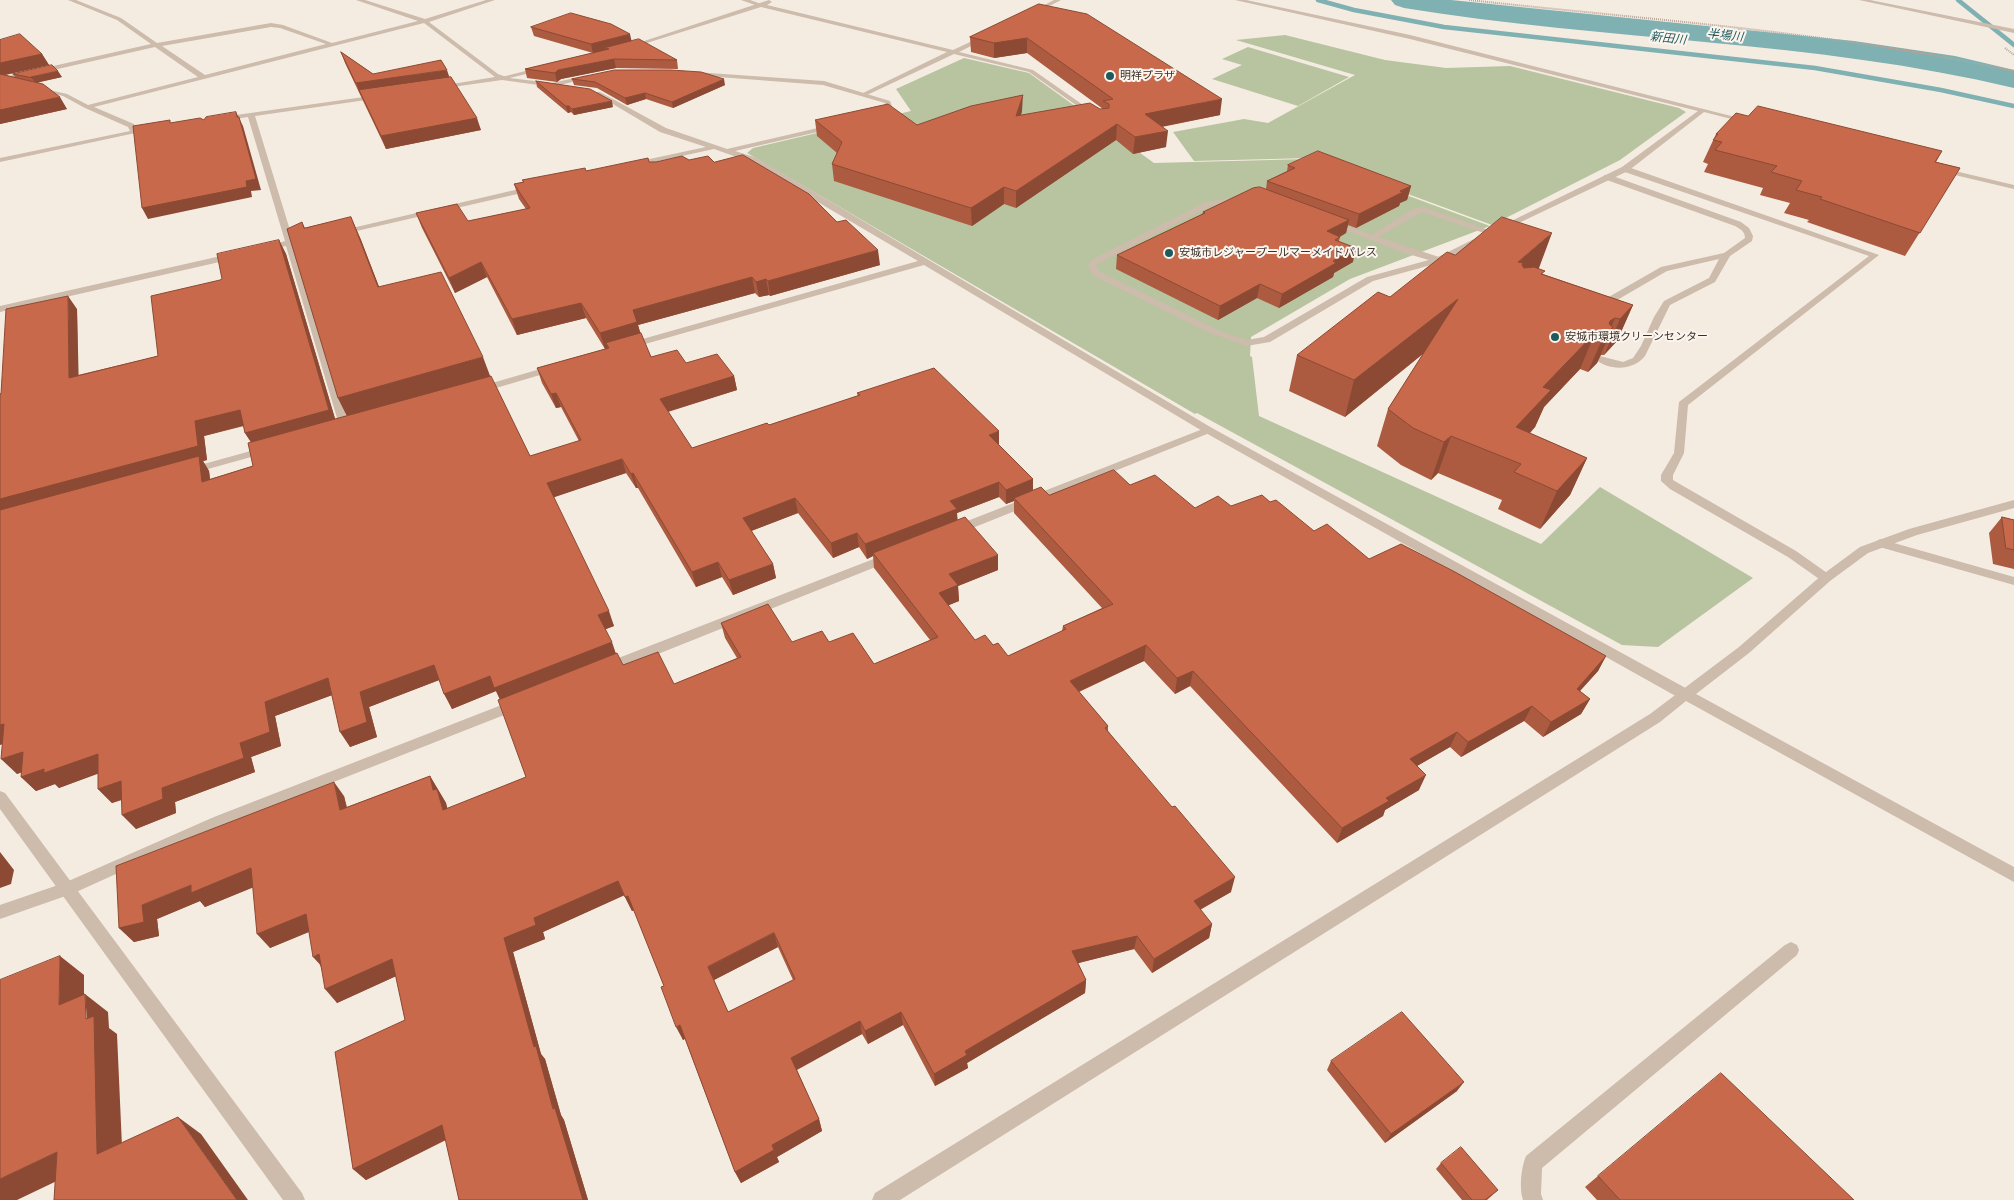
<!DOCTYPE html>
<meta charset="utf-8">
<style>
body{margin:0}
canvas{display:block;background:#f4ebe1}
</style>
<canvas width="2014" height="1200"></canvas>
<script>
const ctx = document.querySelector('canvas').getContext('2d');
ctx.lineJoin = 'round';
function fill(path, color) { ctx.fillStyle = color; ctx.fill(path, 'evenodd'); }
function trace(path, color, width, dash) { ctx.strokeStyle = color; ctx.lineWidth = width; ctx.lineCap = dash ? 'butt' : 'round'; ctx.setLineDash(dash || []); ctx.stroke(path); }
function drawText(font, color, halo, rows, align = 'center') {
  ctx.font = font + ' "DejaVu Sans","Noto Sans JP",sans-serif'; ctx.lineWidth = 4; ctx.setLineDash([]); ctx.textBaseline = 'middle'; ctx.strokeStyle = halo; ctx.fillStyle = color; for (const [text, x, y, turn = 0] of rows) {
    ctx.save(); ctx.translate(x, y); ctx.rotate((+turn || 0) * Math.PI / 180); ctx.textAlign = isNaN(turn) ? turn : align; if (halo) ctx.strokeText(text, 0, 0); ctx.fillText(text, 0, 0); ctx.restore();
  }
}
fill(new Path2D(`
 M1285,35L1385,60L1446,68L1510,66L1679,108L1686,112L1620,160L1492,225L1310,158L1194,161L1173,132L1244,119L1268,123L1355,75L1236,40Z
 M1248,47L1349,77L1298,106L1212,79L1242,65L1222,59Z
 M964,58L1029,73L1154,163L1309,159L1490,226L1350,279L1251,337L1250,356L1252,357L1259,416L1541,544L1600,487L1753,578L1658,647L1622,645L1197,413L1195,414L747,153L753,148L911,111L896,89Z`), '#b8c4a0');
trace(new Path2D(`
 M1318,0L1354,10L1444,27L1815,68L1941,90L2014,106
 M1958,0L2014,45`), '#7fb0b2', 4.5);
fill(new Path2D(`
 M1391,0H1451L1854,41L1955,56L2014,70V88C1814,40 1606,41 1404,8L1395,5Z`), '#7fb0b2');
trace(new Path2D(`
 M1469,0C1651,20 1835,32 2014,71
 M2005,48L2014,55`), '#b9a596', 2, [1, 1]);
fill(new Path2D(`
 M1604,175H1610L1741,222L1749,228L1753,236L1752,241L1730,256L1715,282L1670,305L1645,356C1633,371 1609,371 1595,359L1600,356L1623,362L1633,358L1641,346L1654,317L1664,301L1709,278L1719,259L1667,271L1612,303L1596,304V300L1607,298L1661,267L1724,253L1745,238C1745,231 1740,229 1735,226L1604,179Z
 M1240,197L1244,199L1243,201L1211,206L1099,263L1096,266L1099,271L1108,276L1222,332V336H1216L1102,280L1093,275L1088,266L1093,259L1206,202Z
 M1423,207L1497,233L1490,235L1422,212L1378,237L1442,258V262L1439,263L1398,251L1329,223L1336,221L1371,235L1415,208Z
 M1791,942L1797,945L1799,950L1797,955L1542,1168L1541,1194L1543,1200H1523C1519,1188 1521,1168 1526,1156L1785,945Z`), '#cdbbac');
fill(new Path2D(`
 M68,0H76L121,18L157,43L271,23L283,25L332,43L418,21L356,0H365L425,19L486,0H495L429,22L498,74L509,78L552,83L588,75L591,77L553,87L502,80L438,89L437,88L440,86L495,77L424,23L94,107L134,124L137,130L150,127L154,129L0,162V158L130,131L128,127L85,108L63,96L36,89V87L67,94L88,105L198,77L155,47L0,82V78L151,44L117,20ZM271,27L280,28L326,44L205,75L162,46Z
 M741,0H750L764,5L761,7Z
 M1859,0H1870L2014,29V33Z
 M695,72L824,81L890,101L893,109L878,118L874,116L886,108L885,103L823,85L693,75V73Z
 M596,92H600L666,128L727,149L835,124V128L735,151L754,157L772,167L1212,428L1691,691L1693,695L1691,699L1686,700L1681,699L1204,432L924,265L631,348H625V344L918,261L748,161L714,149L631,167V163L706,147L660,132L596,94Z
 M378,95L380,96V98L255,116L293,240L308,236L312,239L294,245L350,428L345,431L340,428L286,246L266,251L262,248L285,241L248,117L222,121L218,119L222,117Z
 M1622,167H1628L1879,255L1688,405L1684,453L1673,475V480L1678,483L1796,551L1830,575L1832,578L1830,581H1822L1788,557L1670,489L1661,481V475L1674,453L1679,402L1869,256L1622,171Z
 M532,186L536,188L535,190L339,235L335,232Z
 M234,253L237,254V258L0,312V306Z
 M554,365L557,366V370L479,393L474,390L475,388Z
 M265,447L270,450L269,452L190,474L184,471L186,469Z
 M1880,539L2014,577V585L1876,546L1874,543Z
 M0,791L5,793L302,1193L305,1200H283L0,809Z`), '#cdbbac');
fill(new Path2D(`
 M769,0L772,2L767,5L953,50L983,36H987V38L959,52L1033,70L1096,114L1090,115L1029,72L954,54L867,95H863V93L947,52L761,7L631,48L626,47Z
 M1054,0H1061L1034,14L1029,13Z
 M1235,0H1246L1410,35L1751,121L1747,123L1704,112L1628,171L1502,231L1498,229L1499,227L1622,167L1698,111L1410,39Z
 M541,67L544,69L543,70L501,80L498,78Z
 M1938,167L2014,185V189L1938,171Z
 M1474,239L1481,241L1442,262L1373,281L1270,342L1246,346L1214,334L1219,331L1247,340L1264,337L1367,277L1436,258Z
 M1208,427L1212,428L1213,430L1212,432L960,533H952L950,530L952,527Z
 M2014,500V508L1917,535L1868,553L1830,581L1749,653L1696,694L2014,867V882L1686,701L1660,722L900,1200H872L875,1193L1650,714L1739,647L1822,575L1860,547L1909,529Z
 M889,553L893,554L895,557L893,560L613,672H603L601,668L603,664Z
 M517,699L522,700L524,704L522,708L224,825L74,893L0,919V905L64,883L214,817Z`), '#cdbbac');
fill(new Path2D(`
 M1039,4L1220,115L1162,127L1166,147L1133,154L1116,140L1016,208L1004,204L972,226L834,181L832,164L837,153L817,136L815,120L917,125L1022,111L1021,115L1103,109L1027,53L994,58L971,52L970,37Z
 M531,27L632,41L677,60L678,69L616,68L561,79L557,82L527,78L525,69L593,53L534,36Z
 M0,40L42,54L49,65L5,75L15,77L13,74L62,77L38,82L67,109L0,124Z
 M341,52L373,74L449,77L481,130L386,149L345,63Z
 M572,79L725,85L673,108L646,99L627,105L597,88L574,85Z
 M536,81L613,107L574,115L571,112L568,113L537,87Z
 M1748,116L1942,151L1936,162L1960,168L1905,256L1807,222L1809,220L1784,213L1790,203L1760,195L1763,188L1704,172L1708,164L1703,162L1716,134Z
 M689,160L714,162L880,265L770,296L769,295L759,297L755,293L638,325L640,333L651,357L686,363L734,376L737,390L668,412L692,448L769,425L858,396L857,393L999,445L1033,479V490L1049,495L1130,485L1195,508L1231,506L1270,502L1314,531L1369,559L1606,656L1598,671L1580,691L1590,699L1581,714L1543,737L1524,721L1461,757L1450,747L1417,766L1419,790L1385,810L1383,816L1337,843L1190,686L1175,694L1144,661L1079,692L1108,726V731L1231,892L1200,910L1212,924L1209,938L1152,973L1134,949L1078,963L1086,980L1085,993L967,1063L968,1068L935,1086L903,1025L868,1044L862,1034L797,1070L819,1119L822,1131L777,1157L779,1162L741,1183L735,1172L685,1039L683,1040L664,986L634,910L632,911L624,895L543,932L545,939L513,952L541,1054L545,1059L561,1115L564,1120L588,1200H459L446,1140L366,1180L353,1169L405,1020L396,976L337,1003L320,965L309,932L270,948L253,887L205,907L200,901L157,919L159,936L134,942L119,928L344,796L347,807L430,776L446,803L447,809L526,777L500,699L496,691L452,709L439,680L369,707L377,737L350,747L332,695L275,716L281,746L251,757L255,772L175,802L176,813L136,829L122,800L112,803L98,789V773L59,788L55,784L36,791L21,777L22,772L17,774L2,744L0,745V394L77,309L78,375L158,356L220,280L279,240L286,254L335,419L347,416L338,398L302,222L305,228L351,217L361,240L379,287L490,376L530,456L579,441L561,407L556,408L542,383L537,368L608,348L605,349L586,318L517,335L487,277L455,293L422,228L416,213L468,221L526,209L519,199L514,184L523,182L522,180L649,162ZM244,426L245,433L251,442L253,466L210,479L209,471L203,461L207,460L204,436ZM626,473L636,488H638L696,587L722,577L733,595L776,578L773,564L751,531L798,513L833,558L859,547L867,559L873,556L874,568L930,640L874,664L829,642H792L721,623L725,638L737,658L674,684L623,665L616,654L605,629L614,626L553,497ZM999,497L1006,504L1014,501V513L1102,608L1063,626L1062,631L1008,656L993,645L975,640L948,605L959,601L958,586L998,570L957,520V513ZM778,947L793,980L728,1012L714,980Z
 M1288,165L1411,186L1407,200L1400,203L1399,206L1356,228L1348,225L1346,233L1340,237L1339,241L1353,262L1334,273L1333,277L1279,308L1257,298L1218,320L1116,269L1117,255L1202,214L1203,212L1266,189L1267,181L1287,171Z
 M1455,255L1539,268H1538L1543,274L1633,305L1617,341L1604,355H1601L1597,363L1588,372L1580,369L1544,407L1535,427L1530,433L1587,458L1570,495L1540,529L1498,509L1502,500L1438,473L1431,480L1401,465L1377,446L1388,409L1423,354L1345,417L1289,391L1297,355L1390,297Z
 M2002,517L2014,520V569L1993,564L1989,533Z
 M1331,1061L1457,1091L1385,1143L1327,1070Z
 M1441,1163L1498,1190L1487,1200H1462L1436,1169Z
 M1598,1176L1854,1200H1597L1585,1187Z`), '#ac5a40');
fill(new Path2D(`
 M630,34L632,43L604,48L605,50L593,53L591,44Z
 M1027,38V53L994,58V43Z
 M42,54L49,65L0,76V63Z
 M614,59L616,68L561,79L557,82L555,73L558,70Z
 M447,70L451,82L361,95L356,83Z
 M58,71L62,77L36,83L31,77Z
 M724,79L725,85L673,108L672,102Z
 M645,93L646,99L627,105L625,98Z
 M1023,95L1022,111L1016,132V116Z
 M60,97L67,109L0,124V110Z
 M1222,99L1220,115L1144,130L1145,114Z
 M612,101L613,107L574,115L572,109Z
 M566,106H569L571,112L568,113Z
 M236,112L243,126L261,190L251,191L252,197L148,219L142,208L237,117Z
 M477,118L481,130L386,149L381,136Z
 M1117,124L1116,140L1016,208V191Z
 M1168,131L1166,147L1133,154L1135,137Z
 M1411,186L1407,200L1400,203L1399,206L1356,228L1359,214Z
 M1004,187V204L972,226L971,208Z
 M351,217L361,240L388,310L378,287Z
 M1349,220L1346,233L1324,245L1327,231Z
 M1552,233L1539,268L1513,291L1518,262Z
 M279,240L286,254L337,425L254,447L245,433Z
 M1356,248L1353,262L1334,273L1333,277L1279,308L1282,294L1333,261Z
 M878,250L880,265L770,296L768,281Z
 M481,262L487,277L455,293L449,278Z
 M752,277L755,293L638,325L642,338L606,343L608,348L605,349L600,333L633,310Z
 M766,279L769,295L759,297L756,282Z
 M1260,284L1257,298L1218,320L1220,306Z
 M68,296L77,309L79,392L69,378Z
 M1458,299L1447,334L1345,417L1354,380Z
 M581,303L586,318L517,335L512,319Z
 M1633,305L1617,341L1604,355L1620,319Z
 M1615,318L1610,330L1613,327L1597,363L1588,372L1610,321Z
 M1595,333L1580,369L1544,407L1535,427L1507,458L1516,427L1543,387Z
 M483,357L492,381L350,422L338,398Z
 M734,376L737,390L663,413L660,399Z
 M556,393L561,407L556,408L551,394Z
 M240,410L249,424L204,436L207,460L203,461L209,471L212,496L202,482L0,517V499L195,421Z
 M999,431V445L989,435Z
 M1451,436L1438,473L1431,480L1444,442Z
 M1587,458L1570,495L1540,529L1557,491Z
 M622,459L626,473L552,498L547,483Z
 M633,473L638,488H636L631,474Z
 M1033,479V494L1014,498V501L1006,504V490Z
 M999,482V497L957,513L958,523L873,553V556L867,559L865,544L950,501Z
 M795,498L798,513L746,533L743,518Z
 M857,533L859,547L833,558L831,543Z
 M998,555V570L958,586L959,601L940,609L939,593L949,574Z
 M718,562L722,577L696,587L692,572Z
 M773,564L776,578L733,595L729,580Z
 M609,611L614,626L604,630L598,615Z
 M612,642L617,657L501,702L496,691L452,709L444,694L490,676Z
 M1146,645L1144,661L1069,696L1070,681Z
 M1606,656L1598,671L1568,704L1577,689Z
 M434,665L442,679L369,707L377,737L350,747L340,732L360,692Z
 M1193,671L1190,686L1175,694L1177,678Z
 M328,678L338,693L275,716L281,746L251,757L255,772L175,802L176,813L136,829L122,815L162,788L240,743L265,702Z
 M1590,699L1581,714L1543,737L1551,722Z
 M1532,706L1524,721L1461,757L1468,742Z
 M4,724L18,738L0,745V725Z
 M1457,732L1450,747L1403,774L1410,759Z
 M23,752L38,766L17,774L1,759Z
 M98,754L111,769L59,788L55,784L36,791L21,777L44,769Z
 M1426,775L1419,790L1385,810L1383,816L1337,843L1342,828L1386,798Z
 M430,776L446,803L452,825L443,810L433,790Z
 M121,781L134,795L112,803L98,789Z
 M334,782L344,796L350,825L340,810Z
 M0,852L14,870L11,884L0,888Z
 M251,868L264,883L205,907L200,901L157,919L159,936L134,942L119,928L142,905L191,885Z
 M1235,877L1231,892L1190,915L1194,901Z
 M618,881L625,895L543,932L545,939L513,952L541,1054L545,1059L561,1115L564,1120L588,1200H583L534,1047L504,938L534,918Z
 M628,896L635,910L632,911L625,897Z
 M306,914L318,928L270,948L257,934Z
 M1212,924L1209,938L1152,973L1154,959Z
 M774,933L778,947L714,980L708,967Z
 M1137,936L1134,949L1071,965L1072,951Z
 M319,954L325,970L313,957Z
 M60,956L84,975V1023L59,1005Z
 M392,959L403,973L337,1003L325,989Z
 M1086,980L1085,993L967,1063L968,1068L935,1086L934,1074L965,1051Z
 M85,994L108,1012L109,1028L117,1034L123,1169L97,1154Z
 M901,1012L903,1025L868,1044L865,1031Z
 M860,1021L862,1034L796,1070L791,1058Z
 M680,1025L686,1038L683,1040L676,1027Z
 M1464,1082L1457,1091L1385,1143L1391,1134Z
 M178,1117L201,1134L248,1200H237Z
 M819,1119L822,1131L777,1157L772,1145Z
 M442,1125L453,1136L366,1180L353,1169Z
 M774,1150L779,1162L741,1183L735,1172Z
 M57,1152L84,1168L17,1200H0V1179Z`), '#8c4a34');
const building = new Path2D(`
 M1039,4L1087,14L1222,99L1145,114L1168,131L1135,137L1117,124L1016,191L1004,187L971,208L832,164L842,142L815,120L888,104L917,125L971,106L1023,95L1016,116L1090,103L1100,109L1109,108V104L1103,101L1113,99L1027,38L994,43L970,37Z
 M571,13L611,24L630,34L591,44L531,27Z
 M20,34L42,54L0,63V40Z
 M639,39L677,60L614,59L558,70L555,73L525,69L609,49L604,48Z
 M341,52L373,74L441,60L447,70L356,83Z
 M52,65L58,71L31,77L33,78L13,74Z
 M615,70H671L701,72L724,79L672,102L645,93L625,98L595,82L572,79Z
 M0,74L43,84L60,97L0,110Z
 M451,77L477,118L381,136L359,90Z
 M536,81L590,89L612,101L572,109L569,106H566Z
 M1758,106L1942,151L1935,162L1960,168L1920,233L1820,199L1822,197L1796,190L1802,181L1771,172L1777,166L1715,150L1722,142L1713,140L1718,134H1716L1736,113L1748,116Z
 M236,112L237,117H239L256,179L246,181L247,187L142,208L133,126L170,120V123L200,118L204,120L206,117Z
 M1318,151L1411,186L1400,191L1403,192L1359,214L1267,181L1295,168L1288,165Z
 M743,155L809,194L837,222L846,220L878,250L768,281L766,279L756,282L752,277L633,310L637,322L600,333L581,303L512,319L481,262L449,278L416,213L457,204L468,221L530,208L514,184L524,182L522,180L585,168L586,171L648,158L649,162H656L682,156L689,160L708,156L714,162Z
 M1260,187L1349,220L1327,231L1340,237L1335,240L1356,248L1333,261L1336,263L1282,294L1260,284L1220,306L1117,255L1205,213L1203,212L1253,188Z
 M351,217L378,287L441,272L483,357L338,398L287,229L302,222L304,228Z
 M1502,217L1552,233L1518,262L1523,263L1522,265L1524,268L1534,267L1545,271L1541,274L1633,305L1620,319L1615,318L1610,321L1609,324L1613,327L1604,336L1595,333L1543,387L1551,390L1516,427L1587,458L1557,491L1514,472L1521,464L1451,436L1444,442L1413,428L1388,409L1458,299L1354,380L1297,355L1378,292L1390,297L1447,252L1455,255Z
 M279,240L329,410L245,433L240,410L195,421L198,446L0,499V394H1L6,309L68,296L69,378L158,356L151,296L220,280L222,279L217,254Z
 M641,333L651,357L677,350L686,363L717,354L734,376L660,399L692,448L767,423L769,425L860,395L857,393L934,368L999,431L989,435L1033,479L1006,490L999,482L950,501L957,509L865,544L857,533L831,543L795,498L743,518L773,564L729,580L718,562L692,572L633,473L631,474L622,459L547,483L609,611L598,615L612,642L494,688L490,676L444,694L434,665L360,692L367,722L340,732L328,678L265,702L270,732L240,743L244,758L162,788L163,799L122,815L121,781L98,789V754L44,773V769L21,777L23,752L1,759L4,724L0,725V510L199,456L202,482L253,466L248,443L491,376L530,456L581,440L556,393L551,394L537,368L609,348L606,343Z
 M1114,470L1130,485L1155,475L1195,508L1218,496L1231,506L1262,495L1270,502L1276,500L1314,531L1327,524L1369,559L1401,544L1455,572L1606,656L1577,689L1590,699L1551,722L1532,706L1468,742L1457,732L1410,759L1426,775L1386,798L1389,801L1342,828L1193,671L1177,678L1146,645L1070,681L1108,726L1105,728L1172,807L1175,806L1235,877L1194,901L1212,924L1154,959L1137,936L1072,951L1086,980L965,1051L967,1055L934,1074L901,1012L865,1031L860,1021L791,1058L819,1119L772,1145L774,1150L735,1172L680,1025L676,1027L661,987L664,986L628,896L625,897L618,881L534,918L536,925L504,938L534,1047L536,1046L553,1109L555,1108L583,1200H459L442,1125L353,1169L335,1052L405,1020L392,959L325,989L319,954L313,957L306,914L257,934L251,868L191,893V885L142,905L144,922L119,928L116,866L334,782L340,810L430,776L433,790L437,789L443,810L526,777L498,700L617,653L623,665L658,652L674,684L741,657L721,623L768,604L792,642L822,631L829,642L853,633L874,664L938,637L873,553L965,517L998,555L949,574L958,585L939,593L975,640L985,635L993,645L998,643L1008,656L1066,629L1063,626L1113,604L1014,498L1041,487L1049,495ZM774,933L795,979L728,1012L708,967Z
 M2002,517L2014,520V550L2006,548Z
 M60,956L59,1005L85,994L86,1019L94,1016L97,1154L178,1117L237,1200H54L57,1152L0,1179V980Z
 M1402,1012L1464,1082L1391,1134L1331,1061Z
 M1721,1073L1854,1200H1620L1598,1176Z
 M1461,1147L1498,1190L1485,1200H1472L1441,1163Z`);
fill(building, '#c8694b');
trace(building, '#8c4a34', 1);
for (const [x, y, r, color] of [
 [1110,76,5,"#1f5a5e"],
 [1169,253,5,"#1f5a5e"],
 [1555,337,5,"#1f5a5e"]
]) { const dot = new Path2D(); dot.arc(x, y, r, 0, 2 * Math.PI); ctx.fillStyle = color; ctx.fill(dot); trace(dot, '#fbf5ee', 2); }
drawText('11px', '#3b302b', '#fbf5ee', [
 ["明祥プラザ",1120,76],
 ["安城市レジャープールマーメイドパレス",1179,253],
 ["安城市環境クリーンセンター",1565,337]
], 'left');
drawText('italic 12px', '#1f5a5e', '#fbf5ee', [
 ["半場川",1725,36,6],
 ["新田川",1668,39,6]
]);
</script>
